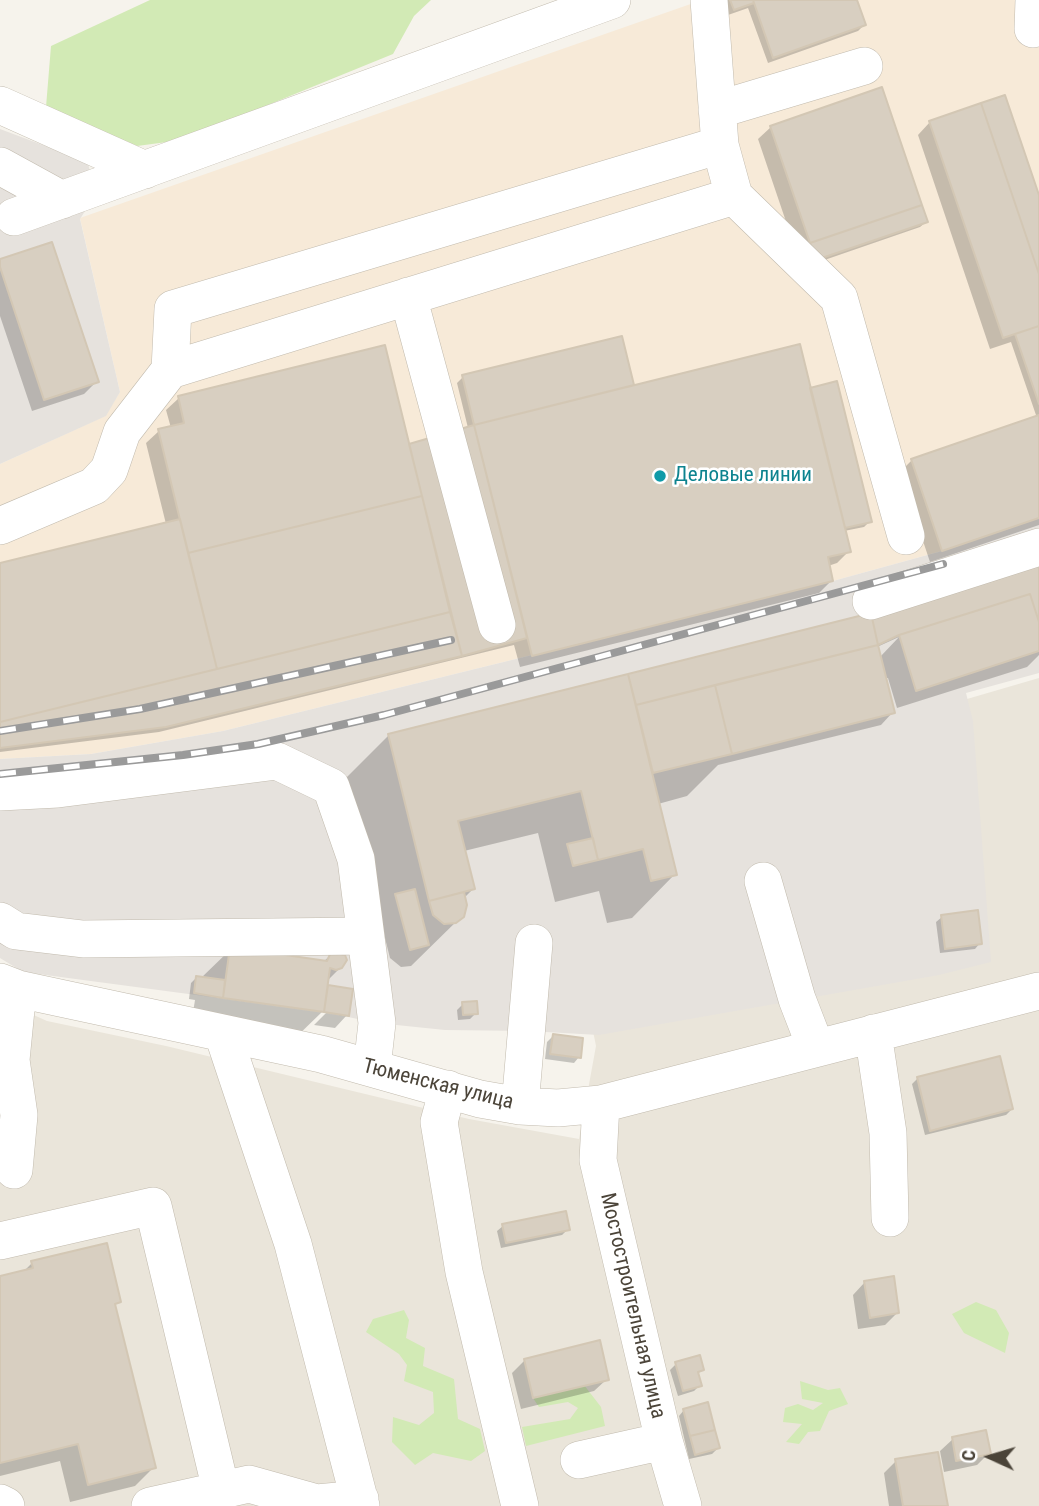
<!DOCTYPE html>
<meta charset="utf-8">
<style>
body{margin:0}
#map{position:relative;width:1039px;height:1506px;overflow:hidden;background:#f6f3ec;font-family:"Roboto Condensed",sans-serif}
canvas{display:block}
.north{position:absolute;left:955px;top:1422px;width:70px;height:70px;-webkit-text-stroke:5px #fff;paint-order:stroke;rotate:274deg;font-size:19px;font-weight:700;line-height:28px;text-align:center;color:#4b4439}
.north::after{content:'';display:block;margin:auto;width:24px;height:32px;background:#4b4439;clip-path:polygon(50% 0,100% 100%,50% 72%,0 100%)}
</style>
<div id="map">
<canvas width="1039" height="1506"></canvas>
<div class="north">С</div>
</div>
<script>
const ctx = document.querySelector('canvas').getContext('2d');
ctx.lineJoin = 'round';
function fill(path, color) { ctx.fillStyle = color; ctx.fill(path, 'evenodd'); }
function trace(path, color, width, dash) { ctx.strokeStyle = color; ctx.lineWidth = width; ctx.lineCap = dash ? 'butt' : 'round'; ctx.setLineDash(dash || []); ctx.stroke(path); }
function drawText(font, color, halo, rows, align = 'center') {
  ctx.font = font + ' "Roboto Condensed",sans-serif'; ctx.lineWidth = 5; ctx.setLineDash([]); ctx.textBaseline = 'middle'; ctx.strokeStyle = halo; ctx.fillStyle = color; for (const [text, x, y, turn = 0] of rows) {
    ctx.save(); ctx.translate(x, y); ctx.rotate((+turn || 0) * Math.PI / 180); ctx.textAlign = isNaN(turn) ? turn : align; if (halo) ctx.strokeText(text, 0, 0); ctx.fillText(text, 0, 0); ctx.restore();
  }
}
fill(new Path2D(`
 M1039,678V1506H0V1000L47,1021L166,1046L469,1119L579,1139L596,1046L572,927L895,720Z`), '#eae5da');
fill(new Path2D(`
 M702,0H1039V518L942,551L833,581L223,731L91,754L0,759V464L105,416L120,392L80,218Z`), '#f7ead8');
fill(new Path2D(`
 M0,129L88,162L94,197L80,219L120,392L106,416L0,464Z
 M1039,518V673L966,693L973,721L991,962L939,975L599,1035L528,1031L445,1030L377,1023L324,1012L23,972L0,958V759L91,754L223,731L833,581L942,551Z`), '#e6e2dd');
fill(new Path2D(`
 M150,0H431L414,16L393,54L182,140L137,146L46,107L51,46Z
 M976,1302L996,1310L1009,1333L1005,1353L964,1333L952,1314Z
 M404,1310L409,1320L406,1338L425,1348L423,1366L454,1379L458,1419L480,1429L485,1451L471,1461L433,1453L415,1465L392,1442L393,1417L419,1425L434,1413L433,1392L404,1381L407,1365L399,1354L366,1332L373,1319Z
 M800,1381L828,1390L840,1388L848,1404L829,1411L820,1431L808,1432L799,1444L786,1442L802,1424L783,1422L785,1408L798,1404L813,1410L823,1403L802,1399Z
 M584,1385L601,1407L605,1426L526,1446L522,1427L570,1419L578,1408L568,1402L539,1407L533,1398Z`), '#d2eab5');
fill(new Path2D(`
 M723,0H855L864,25L858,31L768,63L748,8L728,15Z
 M930,122L1039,201V525L930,562L900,472L912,460L1037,418L1011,342L990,349L918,135Z
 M771,127L926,222L920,227L810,265L797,254L758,139Z
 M0,261L97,381L84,394L32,411L0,316Z
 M463,377L632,384L628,388L809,390L870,521L864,527L844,531L849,551L837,563L828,566L832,580L819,593L520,667L514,645L159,732L0,752V564L166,524L146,443L159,431L171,428L166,410L179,398L408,446L468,428L457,383Z
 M1039,562V655L1027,667L897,708L888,678H885L893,712L881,725L718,765L687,796L658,804L675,874L632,918L607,923L599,891L555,902L538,833L464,851L473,889L464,898L462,916L411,966L401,967L390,958L345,779L389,735L871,615ZM899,637L880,657L877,647Z
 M942,917L980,943L975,949L940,953L936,922Z
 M231,949L323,962L332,954L341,967L327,981L325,990L329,987L347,1015L335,1028L314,1025L328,1011H323L288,1045L190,1031L195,1000L189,999L191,983L197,977L201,978Z
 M463,1004L476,1013L470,1019L458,1020L457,1010Z
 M553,1036L579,1057L574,1063L545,1059L547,1042Z
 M918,1078L1012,1109L1006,1115L925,1135L912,1084Z
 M503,1226L568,1229L562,1235L501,1248L497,1231Z
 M32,1263L119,1301L114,1306L154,1467L135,1486L70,1502L60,1461L0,1476V1278L23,1272Z
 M865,1282L898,1312L885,1325L858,1329L853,1295Z
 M525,1360L607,1379L594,1391L521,1409L512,1373Z
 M676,1364L702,1369L697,1375L700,1385L694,1391L678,1396L670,1370Z
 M684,1410L718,1448L712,1454L689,1459L679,1416Z
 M953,1439L989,1453L977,1465L944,1472L940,1451Z
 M896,1461L946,1506H889L884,1473Z`), '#0003');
const building = new Path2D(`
 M730,0H753L754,3L734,10Z
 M753,0H857L866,25L773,58Z
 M882,87L922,205L810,243L770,126Z
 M1005,95L1039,195V274L981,103Z
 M981,103L1039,274V326L1003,338L929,121Z
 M922,205L928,222L816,260L810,243Z
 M52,242L99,382L44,400L0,267V259Z
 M1039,326V404L1015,334Z
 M622,336L634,385L474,425L462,375Z
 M800,344L851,552L828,557L833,581L532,656L474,425Z
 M385,345L422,496L188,553L158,429L184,423L178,396Z
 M837,381L872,522L845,528L810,388Z
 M1039,415V518L942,551L911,459Z
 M474,425L527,638L462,656L409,444Z
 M422,496L450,612L217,669L188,553Z
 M180,519L217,669L0,722V563Z
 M1039,560V622L1030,594L899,635L878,645L871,613Z
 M1030,594L1039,622V651L916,691L899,635Z
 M450,612L462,656L166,727L0,748V722Z
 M871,613L878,645L636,705L628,674Z
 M878,645L895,713L732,754L715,685Z
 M628,674L677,875L651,881L643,849L598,860L581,791L458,821L475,889L429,901L388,734Z
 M715,685L732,754L653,773L636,705Z
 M593,838L598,860L573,866L567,844Z
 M415,889L429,945L410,950L395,894Z
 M464,892L467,905L464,917L456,923L444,924L433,915L429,901Z
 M978,910L982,944L945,949L941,915Z
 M230,947L327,961L331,952L345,955L347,960L342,968L336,970L330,968L324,1012L223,998Z
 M196,976L225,980L223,998L194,993Z
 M328,985L353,989L349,1016L324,1012Z
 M477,1001L478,1014L463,1015L462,1002Z
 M553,1034L583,1038L581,1058L550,1054Z
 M1000,1056L1013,1109L930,1131L917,1077Z
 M566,1211L570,1230L506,1243L502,1224Z
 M107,1243L121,1302L115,1304L156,1468L88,1485L78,1444L0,1463V1276L33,1268L31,1261Z
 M894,1276L899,1313L870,1318L864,1281Z
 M600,1340L609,1380L533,1398L524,1359Z
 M700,1355L704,1370L698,1372L702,1386L683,1391L675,1362Z
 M708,1402L715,1430L690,1436L683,1409Z
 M715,1430L720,1448L695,1455L690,1436Z
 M986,1430L991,1454L956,1461L952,1437Z
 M938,1452L948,1506H903L895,1459Z`);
fill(building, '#d8cfc1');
trace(building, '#d3c7b4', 2);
const minor = new Path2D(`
 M709,0L720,145L734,196L839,298L906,536
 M1033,29L1034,0
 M0,105L145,170
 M717,110L864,66
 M0,166L62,200
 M14,217L612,0
 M408,296L497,625
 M170,370L173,309L720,145
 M0,526L94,486L109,470L122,432L170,370L734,196
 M871,601L1039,547
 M0,792L58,789L277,761L331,787L356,859L377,1023L372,1068
 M763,881L797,999L816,1048
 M0,921L16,931L83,939L366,936
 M0,982L18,989L321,1054L480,1099L520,1106L558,1108L601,1104L1039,991
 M873,1033L888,1133L890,1218
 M223,1034L293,1244L361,1506
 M448,1089L439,1122L464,1272L520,1506
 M601,1104L598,1160L664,1441L683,1506
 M520,1106L534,943
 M14,1170L19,1115L11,1060L18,989
 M0,1241L153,1206L221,1490
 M579,1460L664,1441
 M0,1503L6,1506
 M150,1506L249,1484L317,1503L360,1499`);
trace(minor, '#c2bbae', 38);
trace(minor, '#fff', 37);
const rail = new Path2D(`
 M0,731L140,709L451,640
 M0,774L183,755L258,744L384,715L943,564`);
trace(rail, '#9a9a9a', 8);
trace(rail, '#fff', 5, [16]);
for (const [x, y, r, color] of [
 [660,476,7,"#0f9aa8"]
]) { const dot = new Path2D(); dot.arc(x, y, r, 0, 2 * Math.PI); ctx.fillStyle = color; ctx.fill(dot); trace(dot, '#fff', 2.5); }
drawText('21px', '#0d838f', '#fff', [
 ["Деловые линии",674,476]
], 'left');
drawText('21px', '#4b4439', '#fff', [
 ["Тюменская улица",438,1085,14],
 ["Мостостроительная улица",632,1306,77]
]);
</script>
